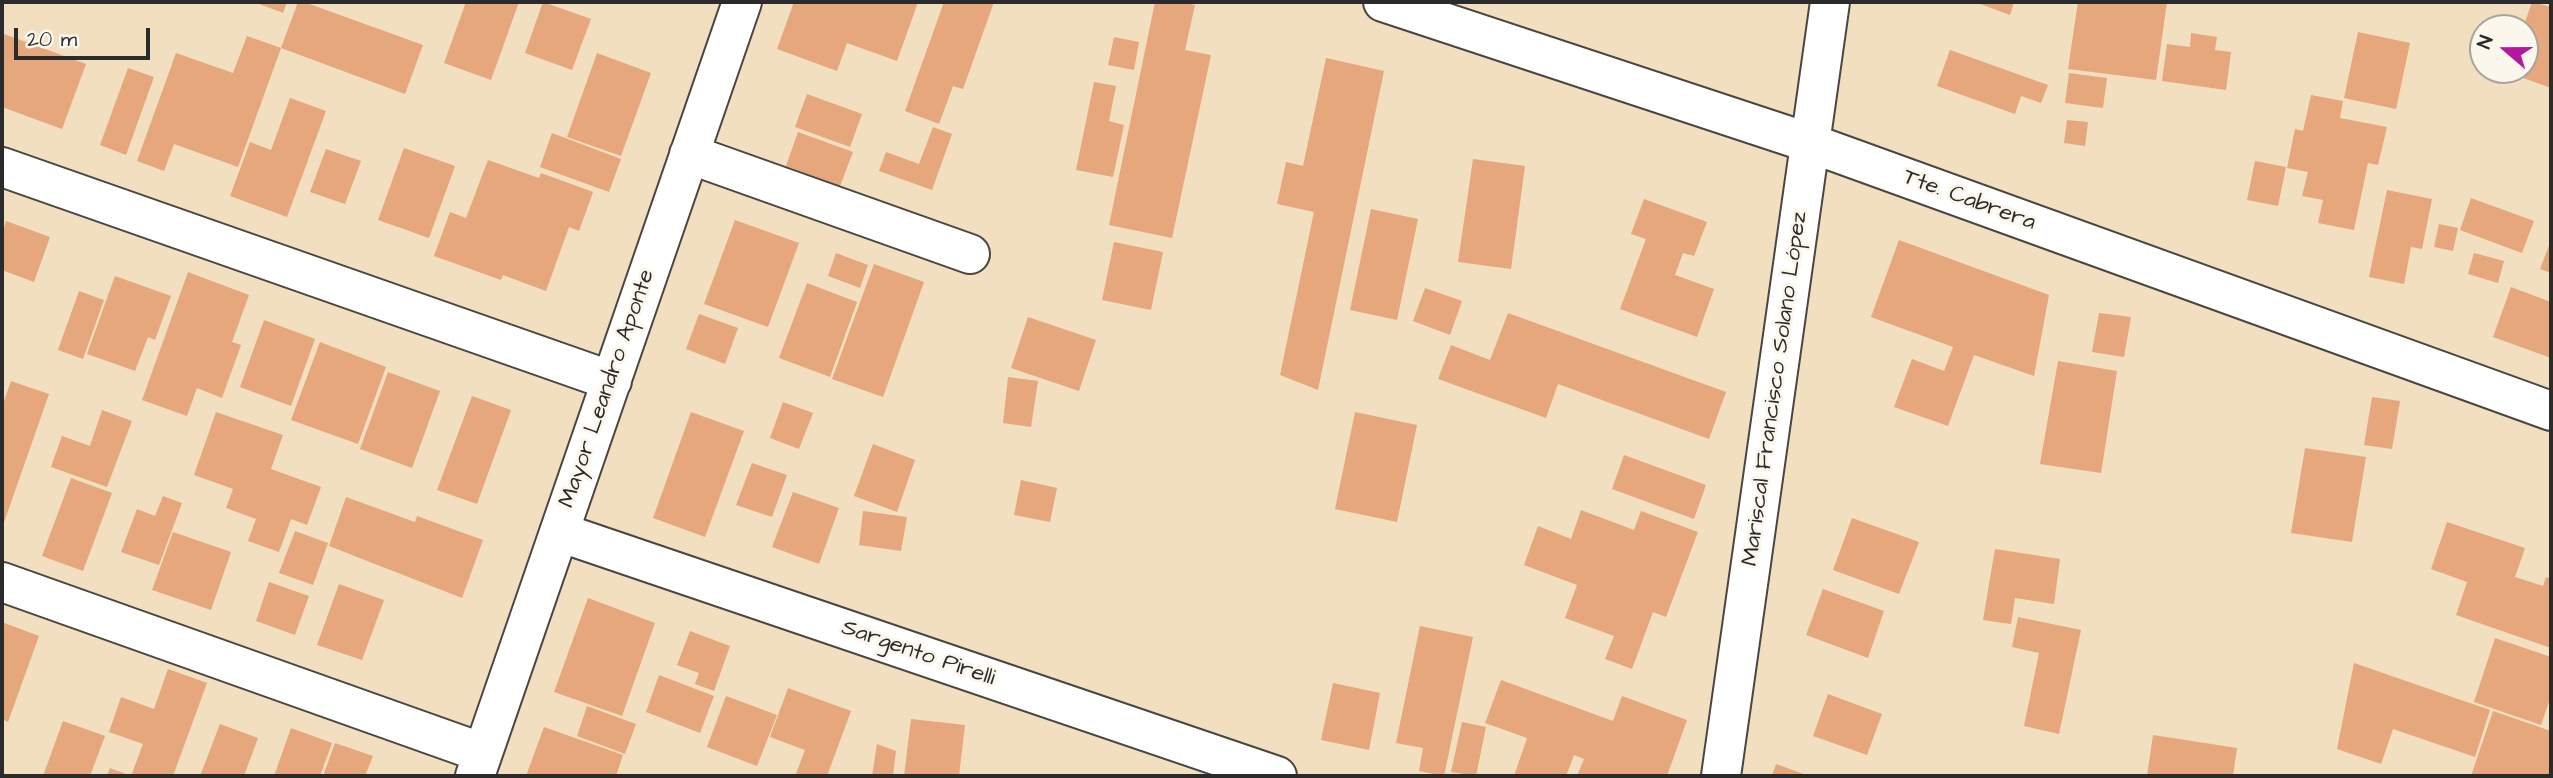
<!DOCTYPE html>
<meta charset="utf-8">
<style>
body{margin:0}
#map{position:relative;width:2553px;height:778px;overflow:hidden;background:#f1dfc0;font-family:"Architects Daughter",sans-serif}
canvas{display:block}
.frame{position:absolute;inset:0;border:4px solid #2b2b2b;pointer-events:none}
.north{position:absolute;left:2469px;top:14px;width:70px;height:70px;box-sizing:border-box;background:#fbf7ec;border:2px solid #a8a59f;border-radius:50%;rotate:290deg;font-size:19px;font-weight:700;line-height:28px;text-align:center;color:#2b2b2b}
.north::after{content:'';display:block;margin:auto;width:24px;height:32px;background:#b5179e;clip-path:polygon(50% 0,100% 100%,50% 72%,0 100%)}
.scale{position:absolute;left:14px;top:28px;width:136px;height:32px;box-sizing:border-box;border:4px solid #2b2b2b;border-top:0;padding-left:9px;font-size:21px;line-height:24px;white-space:nowrap;color:#2b2b2b;-webkit-text-stroke:5px #fbf7ec;paint-order:stroke}
</style>
<div id="map">
<canvas width="2553" height="778"></canvas>
<div class="frame"></div>
<div class="north">N</div>
<div class="scale">20 m</div>
</div>
<script>
const ctx = document.querySelector('canvas').getContext('2d');
ctx.lineJoin = 'round';
function fill(path, color) { ctx.fillStyle = color; ctx.fill(path, 'evenodd'); }
function trace(path, color, width, dash) { ctx.strokeStyle = color; ctx.lineWidth = width; ctx.lineCap = dash ? 'butt' : 'round'; ctx.setLineDash(dash || []); ctx.stroke(path); }
function drawText(font, color, halo, rows, align = 'center') {
  ctx.font = font + ' "Architects Daughter",sans-serif'; ctx.lineWidth = 6; ctx.setLineDash([]); ctx.textBaseline = 'middle'; ctx.strokeStyle = halo; ctx.fillStyle = color; for (const [text, x, y, turn = 0] of rows) {
    ctx.save(); ctx.translate(x, y); ctx.rotate((+turn || 0) * Math.PI / 180); ctx.textAlign = isNaN(turn) ? turn : align; if (halo) ctx.strokeText(text, 0, 0); ctx.fillText(text, 0, 0); ctx.restore();
  }
}
fill(new Path2D(`
 M254,2H287L283,13Z
 M298,2H304L423,45L405,94L281,48Z
 M466,2H519L491,80L444,63Z
 M543,2L591,19L572,70L525,53Z
 M794,2H918L897,61L847,43L837,71L777,49Z
 M944,2H994L963,89L953,86L939,124L905,111Z
 M1155,2H1180L1195,5L1185,50L1211,55L1172,238L1109,225Z
 M1975,2H2014L2010,15Z
 M2078,2H2167L2156,80L2068,69Z
 M2532,2L2551,7V88L2501,70H2525V28H2523Z
 M2358,32L2410,43L2396,109L2344,98Z
 M2191,33L2217,37L2215,50L2231,52L2226,90L2162,81L2167,44L2190,47Z
 M4,34L86,64L62,129L2,107V39Z
 M247,36L281,48L238,167L174,144L164,171L137,161L176,53L233,73Z
 M1114,37L1139,42L1134,70L1108,65Z
 M1950,50L2048,85L2041,103L2021,96L2015,114L1937,86Z
 M597,53L651,73L621,156L567,137Z
 M1326,58L1384,71L1318,390L1280,375L1314,212L1277,204L1286,162L1303,166Z
 M128,68L154,77L126,155L100,145Z
 M2069,73L2107,78L2103,108L2065,103Z
 M1094,82L1116,86L1109,121L1124,125L1113,177L1076,170Z
 M807,94L862,114L850,147L795,127Z
 M2311,95L2343,101L2340,118L2387,127L2378,165L2368,163L2354,230L2318,223L2323,200L2302,196L2308,172L2287,168L2295,129L2303,131Z
 M290,98L326,111L287,217L230,196L250,142L271,150Z
 M2067,120L2088,122L2085,146L2064,143Z
 M933,127L952,134L932,190L879,171L886,152L919,164Z
 M798,132L853,152L840,186L786,166Z
 M552,133L621,159L609,192L540,167Z
 M404,148L455,166L429,238L378,220Z
 M326,149L361,161L345,204L310,192Z
 M1473,159L1525,166L1511,269L1458,262Z
 M488,160L539,178L541,173L593,192L579,231L569,227L546,291L503,275L501,280L434,256L450,212L466,218Z
 M2255,161L2286,167L2278,206L2247,200Z
 M2387,190L2432,199L2422,249L2411,247L2404,284L2369,277Z
 M2471,198L2534,221L2522,253L2460,230Z
 M1644,199L1707,222L1694,256L1683,253L1675,275L1714,289L1697,337L1620,309L1646,239L1631,234Z
 M1371,209L1418,219L1397,320L1350,310Z
 M735,220L799,243L768,327L704,304Z
 M6,221L50,237L34,282L2,270V234Z
 M2439,224L2458,228L2453,251L2434,247Z
 M1899,240L2049,295L2034,376L1974,355L1948,426L1894,407L1912,359L1944,371L1953,347L1871,317Z
 M2551,240V273L2540,269Z
 M1114,242L1163,252L1151,310L1102,300Z
 M836,253L868,265L860,288L828,276Z
 M2474,253L2504,261L2498,283L2468,274Z
 M874,264L924,282L883,397L832,379Z
 M188,272L249,295L232,342L241,345L222,398L197,388L187,416L142,400Z
 M115,276L171,296L155,340L148,337L135,371L87,354Z
 M807,283L857,302L830,377L779,358Z
 M2511,287L2551,302V358L2493,337Z
 M1425,288L1462,301L1450,335L1413,321Z
 M79,291L104,300L83,359L58,350Z
 M1508,313L1726,392L1709,439L1558,384L1546,418L1438,379L1451,345L1490,360Z
 M2099,313L2131,317L2124,357L2092,352Z
 M699,314L738,328L725,364L686,349Z
 M1028,317L1096,340L1079,391L1011,368Z
 M264,320L315,339L291,406L240,387Z
 M320,342L386,367L358,444L291,420Z
 M2058,361L2117,371L2101,473L2040,464Z
 M388,372L440,391L412,468L360,449Z
 M1008,377L1038,381L1031,427L1003,423Z
 M11,381L49,394L2,528V407Z
 M472,396L511,410L477,504L437,490Z
 M2372,397L2400,401L2392,449L2364,445Z
 M783,402L813,413L799,449L770,438Z
 M102,410L132,421L107,487L51,467L62,436L90,446Z
 M216,412L283,435L271,469L321,487L307,525L291,519L279,552L248,541L256,519L226,508L233,489L194,475Z
 M691,412L744,431L705,537L653,518Z
 M1355,412L1417,425L1397,522L1335,509Z
 M873,444L915,460L897,512L854,496Z
 M2305,448L2366,457L2352,542L2291,533Z
 M1624,455L1706,485L1694,519L1612,489Z
 M752,463L787,475L772,517L736,505Z
 M71,478L112,493L83,571L42,556Z
 M1021,480L1057,488L1050,522L1014,515Z
 M793,492L839,508L819,564L772,547Z
 M163,496L182,503L159,565L121,552L137,509L155,516Z
 M346,497L415,522L417,516L483,540L462,598L329,546Z
 M1581,510L1634,530L1641,511L1698,532L1666,617L1653,612L1632,669L1605,659L1614,636L1565,618L1577,585L1524,565L1538,526L1571,539Z
 M863,511L907,517L901,551L859,545Z
 M1852,518L1919,542L1899,594L1833,570Z
 M2447,522L2525,548L2515,577L2543,586L2546,577L2551,579V648L2456,615L2467,582L2431,569Z
 M295,531L328,543L313,585L279,573Z
 M173,532L231,552L211,610L152,590Z
 M1995,549L2060,559L2054,604L2015,598L2011,624L1983,620Z
 M269,582L309,596L295,635L256,621Z
 M339,584L384,600L362,660L317,645Z
 M1823,589L1884,611L1868,658L1806,635Z
 M588,598L655,623L622,716L554,692Z
 M2018,617L2081,630L2059,734L2024,726L2039,653L2012,647Z
 M2,622L39,636L8,722L2,719Z
 M1420,626L1473,637L1444,776L1419,771L1423,748L1396,743Z
 M690,631L730,646L714,691L695,684L699,673L677,665Z
 M2495,638L2551,657V696L2541,725L2474,702Z
 M2354,663L2490,710L2475,757L2393,729L2381,764L2337,749Z
 M168,669L207,683L173,776H131L143,744L109,732L121,697L154,709Z
 M659,675L714,696L700,733L646,712Z
 M1501,680L1613,721L1622,696L1687,720L1667,776H1577L1584,759L1574,755L1566,776H1514L1527,738L1485,723Z
 M1333,683L1380,693L1369,750L1321,740Z
 M788,688L851,711L827,776H795L805,750L770,737Z
 M1828,694L1882,714L1867,755L1813,736Z
 M726,696L777,715L757,766L707,747Z
 M587,706L636,724L625,754L577,736Z
 M2493,711L2551,731L2550,776H2471Z
 M911,719L965,725L959,776H904Z
 M63,721L105,736L90,776H43Z
 M1462,722L1486,727L1476,776L1451,772Z
 M220,724L258,738L244,776H200Z
 M544,727L623,755L616,776H526Z
 M291,728L332,743L320,776H274Z
 M2153,735L2237,748L2233,776H2147Z
 M335,743L373,756L365,776H323Z
 M877,744L896,751L893,776H872Z
 M1776,764L1809,776H1772Z
 M110,768L131,776H107Z`), '#e5a77b');
const street = new Path2D(`
 M1383,2L1810,143L2551,411
 M689,154L970,254
 M2,167L612,381
 M559,532L1277,776
 M2,582L483,753
 M475,776L742,2
 M1721,776L1830,2`);
trace(street, '#494641', 42);
trace(street, '#fff', 38);
drawText('23px', '#2b2b2b', '#fbf7ec', [
 ["Tte. Cabrera",1969,201,20],
 ["Mayor Leandro Aponte",608,389,-71],
 ["Mariscal Francisco Solano López",1776,389,-82],
 ["Sargento Pirelli",918,654,19]
]);
</script>
